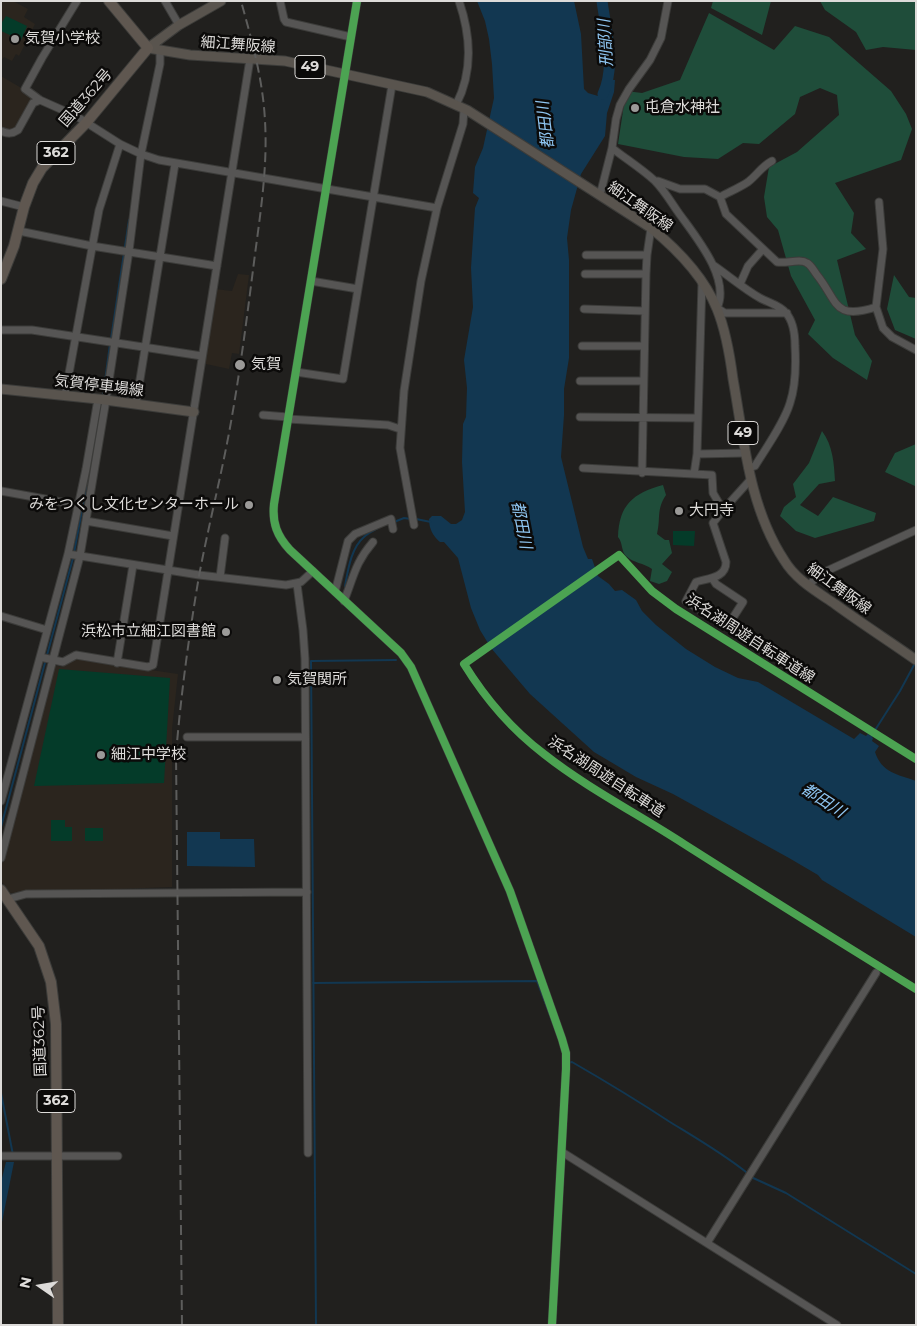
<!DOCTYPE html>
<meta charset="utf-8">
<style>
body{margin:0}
#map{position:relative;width:917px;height:1326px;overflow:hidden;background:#21201e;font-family:Montserrat,sans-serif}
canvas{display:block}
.frame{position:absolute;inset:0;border:2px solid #dddbd9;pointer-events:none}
.north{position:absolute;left:15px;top:1261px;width:50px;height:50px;-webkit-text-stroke:4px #0b0a09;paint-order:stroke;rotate:283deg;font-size:14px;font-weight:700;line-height:20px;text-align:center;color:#dddbd9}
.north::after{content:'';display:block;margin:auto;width:18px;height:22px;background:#dddbd9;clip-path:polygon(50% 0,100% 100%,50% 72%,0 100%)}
</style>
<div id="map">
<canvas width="917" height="1326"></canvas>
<div class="frame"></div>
<div class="north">N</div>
</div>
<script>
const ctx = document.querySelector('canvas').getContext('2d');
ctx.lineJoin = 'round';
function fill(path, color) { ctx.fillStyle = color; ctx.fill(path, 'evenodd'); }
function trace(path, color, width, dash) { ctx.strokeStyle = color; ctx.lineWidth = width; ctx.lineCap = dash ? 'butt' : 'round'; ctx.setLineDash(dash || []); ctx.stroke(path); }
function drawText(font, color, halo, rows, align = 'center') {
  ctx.font = font + ' Montserrat,"Noto Sans JP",sans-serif'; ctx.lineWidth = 5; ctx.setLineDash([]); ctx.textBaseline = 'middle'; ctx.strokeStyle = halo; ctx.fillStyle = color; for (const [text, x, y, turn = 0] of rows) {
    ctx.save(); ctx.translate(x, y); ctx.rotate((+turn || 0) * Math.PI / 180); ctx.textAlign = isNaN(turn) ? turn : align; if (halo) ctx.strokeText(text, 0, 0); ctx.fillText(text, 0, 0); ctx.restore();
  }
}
fill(new Path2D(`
 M1,1H13L28,9L24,17L35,24L19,56L16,54L12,61L4,57L1,61Z
 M1,76L23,89L35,98L31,100L16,128L13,130L1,128Z
 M238,274L249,275L239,354L232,353L229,369L206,364V357L205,346L215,289L232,291Z
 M76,659L178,674L172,729V887L10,893L1,881V865L54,665L62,667Z`), '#2b251e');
fill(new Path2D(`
 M6,16L27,26L21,40L1,31V24Z
 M673,531H695L694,546L673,545Z
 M59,669L170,678L164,783L34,786Z
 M51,820H65V827H72V841H51Z
 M85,828H103V841H85Z`), '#043b29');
fill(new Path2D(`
 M713,1H771L762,35L711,8Z
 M820,1H916V50L883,47L866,50L856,32L825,10Z
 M709,13L774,50L795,26L829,37L891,91L906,114L912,129L901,160L835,183L854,213L851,233L866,249L837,260L855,335L872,361L867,380L833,358L808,334L815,320L791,276L778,230L767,217L764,197L769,167L797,152L839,115L837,95L820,88L800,97L795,114L759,144L743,143L718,159L684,157L618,144L626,91L642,93L680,80Z
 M894,275L909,297L916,298V339L895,330L887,309Z
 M822,431C833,446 834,463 835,481L819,484L800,505L818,516L833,497L876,513L874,521L815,538L796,531L780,516L784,507L796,497L793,484L809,463Z
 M916,444L915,486L885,472L895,453Z
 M663,485L666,495C656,510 661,518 657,534L665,540H669L672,553L662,564L672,572L667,581L659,584L650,581L652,569C644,563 633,563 626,556C621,551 623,543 618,537C619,505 633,493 663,485Z`), '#1f4d3a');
fill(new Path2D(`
 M477,1H574L581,34L584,89L588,93L598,96L602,92L604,80H615L614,92L607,113L605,136L581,174L571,210L567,238L569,260V358L564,389V415L561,457L583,547L588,559H592L598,576L609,584L615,591L622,590L636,600L642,611L656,625L686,649L715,667L738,678L758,682L854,739L860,733L866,736L868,734L873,738L872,741L879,746L875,752C882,773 897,774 916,781V937L822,880L818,875L789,858L673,794L636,777L594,752L530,694L491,648L480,630L471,608L458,558L444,542H440C433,536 429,529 429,519L432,516H441L451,524H456L462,520L465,512L462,462L463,424L466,417L467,388L464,360L473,307L471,268L475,208L479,198L473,193L475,167L483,148L494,98L492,64L489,39L485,21Z
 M187,832H220V839H254L255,867L187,866Z
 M6,1162H14L2,1222L1,1236V1182Z`), '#123751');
trace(new Path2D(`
 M111,339L129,220
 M103,396L110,344
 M416,519L431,522
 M394,522L404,518L411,519
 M74,553L102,403
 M345,586C348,570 351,548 364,537C368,533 373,531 378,528
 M870,738L900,691L914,665
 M1,827L73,558
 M313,983L537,981L560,1042
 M567,1063L572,1062C605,1081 638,1101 670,1122C696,1138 722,1153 746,1172
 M1,1093L13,1155
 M751,1177L786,1193L916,1274
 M316,1325L311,661L396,660`), '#123751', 2);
trace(new Path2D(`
 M602,1C606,31 616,66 603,94`), '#123751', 11);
const minor = new Path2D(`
 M77,1L42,58L25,89L40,100L76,116L120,144L141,154L159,160L437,208
 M165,1L179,25
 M280,1L284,19L286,22L351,37
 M357,1L274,504C272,523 277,536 290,550L401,653L411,667L510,891L562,1039L566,1053V1069L552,1325
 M456,105C473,72 471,36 459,1
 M1,131C8,134 12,134 18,130L33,103L40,100
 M612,148C626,159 642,169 655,181C664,190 671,202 678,212C695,236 731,278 717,308L725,313H787
 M772,161C762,166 757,175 748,182C739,188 729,192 720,197L726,214L777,262C786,264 800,258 807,263C811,265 814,271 817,275C838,301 833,321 876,307
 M657,182L658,181L680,189H705L720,197
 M600,195L612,148L616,119L620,105L629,89L650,60L661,38L668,1
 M1,201L24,207
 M879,202L883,249L876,307L883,328L892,337L916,350
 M19,231L92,246L217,266
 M586,255H647
 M713,265C729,276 744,289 760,298C769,303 780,305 786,313C793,321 795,336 795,346C796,364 796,385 790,403C784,423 766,448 755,466L748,468
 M585,274H646
 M311,281L358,289
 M740,284L748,266L763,249
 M584,309L645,311
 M1,330H32L202,356
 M582,346H644
 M296,372L343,379L392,85
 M580,381H643
 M65,395L99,210L120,144
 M136,404L175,164
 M263,415L288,417
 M580,417L697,418
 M288,419L388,425L400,429
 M697,454L746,453
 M583,468L712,475L713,493L723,510L751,479
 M642,473L646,274L647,255L651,228
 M694,474L697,454L702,282
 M1,491L78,505
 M86,521L173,536
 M414,525L400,448L404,391L421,281L437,208L463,124L464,109
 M68,554L199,575L286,585L301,582L313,571
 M220,577L225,538
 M712,578L716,584L743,602L727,627L686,601L696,582C709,578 726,578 726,562L713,523L723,510
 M297,584L303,630L305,659L308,1153
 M808,586L820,574L916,530
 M335,592L348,541L355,534L391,519L393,529
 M344,601C354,576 355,563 373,542
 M1,616L47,630
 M40,657L63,662L76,655L148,667L153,665L250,59
 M117,663L133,565
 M187,737H305
 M1,801L68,554L86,469L98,399
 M1,858L80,556L106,400L129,251L141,154L160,64V51
 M8,899L26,894L307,892
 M562,1152L837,1325
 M1,1156H118
 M707,1243L876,973`);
const major = new Path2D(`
 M148,48L190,55L285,61L427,92L467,110L651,228C678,250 704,277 717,309C726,331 730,356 733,379C744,440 749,507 784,560C796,580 816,591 835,604C861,623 889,641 916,660
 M148,48L179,25L221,1
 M1,389L98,399L194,412`);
const highway = new Path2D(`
 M1,279L14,246L24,207L33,183L42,168L86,123L148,48L109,1
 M1,890L39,946L51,982L56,1024L58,1325`);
trace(minor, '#3c3c3a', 9);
trace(major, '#3c3c3a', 11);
trace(highway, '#3c3c3a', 12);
trace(minor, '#565554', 7);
trace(major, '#59544e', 9);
trace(highway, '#5f5750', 10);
trace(new Path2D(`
 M182,1325L176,754C181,694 189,635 199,576C208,528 220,481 229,433C239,379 246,325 253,270C259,221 268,171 265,121C263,80 252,41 241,1`), '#5d5d5c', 2, [10, 5]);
trace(new Path2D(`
 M357,1L274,504C272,523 277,536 290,550L401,653L411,667L510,891L562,1039L566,1053V1069L552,1325
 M916,759L676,609L652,591L619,555L464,664C485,698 511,729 544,754C587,788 638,814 684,844C761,893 838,941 916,989`), '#4ca352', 8);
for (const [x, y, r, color] of [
 [15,39,5,"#9b9a98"],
 [635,108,5,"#9b9a98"],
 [240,365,6,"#9b9a98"],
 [249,505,5,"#9b9a98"],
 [679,511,5,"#9b9a98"],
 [226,632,5,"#9b9a98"],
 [277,680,5,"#9b9a98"],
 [101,755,5,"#9b9a98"]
]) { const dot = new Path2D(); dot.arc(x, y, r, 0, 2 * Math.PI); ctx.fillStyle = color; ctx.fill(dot); trace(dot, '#0b0a09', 2); }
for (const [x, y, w] of [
 [310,67,30],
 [56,153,38],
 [743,433,30],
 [56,1101,38]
]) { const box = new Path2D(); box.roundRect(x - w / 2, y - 11.5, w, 23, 4); ctx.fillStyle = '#0b0a09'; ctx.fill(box); trace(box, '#dddbd9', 1); }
drawText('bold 14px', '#dddbd9', null, [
 ["49",310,67],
 ["362",56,153],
 ["49",743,433],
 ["362",56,1101]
]);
drawText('15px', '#dddbd9', '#0b0a09', [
 ["気賀小学校",25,39],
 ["屯倉水神社",645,108],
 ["気賀",251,365],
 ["みをつくし文化センターホール",239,505,"right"],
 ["大円寺",689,511],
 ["浜松市立細江図書館",216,632,"right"],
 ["気賀関所",287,680],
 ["細江中学校",111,755]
], 'left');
drawText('15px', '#dddbd9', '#0b0a09', [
 ["細江舞阪線",238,45,4],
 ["国道362号",86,98,-49],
 ["細江舞阪線",640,207,35],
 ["気賀停車場線",99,386,7],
 ["細江舞阪線",839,589,36],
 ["浜名湖周遊自転車道線",750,639,33],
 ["浜名湖周遊自転車道",606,777,33],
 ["国道362号",40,1041,-92]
]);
drawText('italic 16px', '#8fc6f2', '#0b0a09', [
 ["刑部川",606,43,-94],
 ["都田川",546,125,-97],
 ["都田川",521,525,79],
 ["都田川",823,801,33]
]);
</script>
